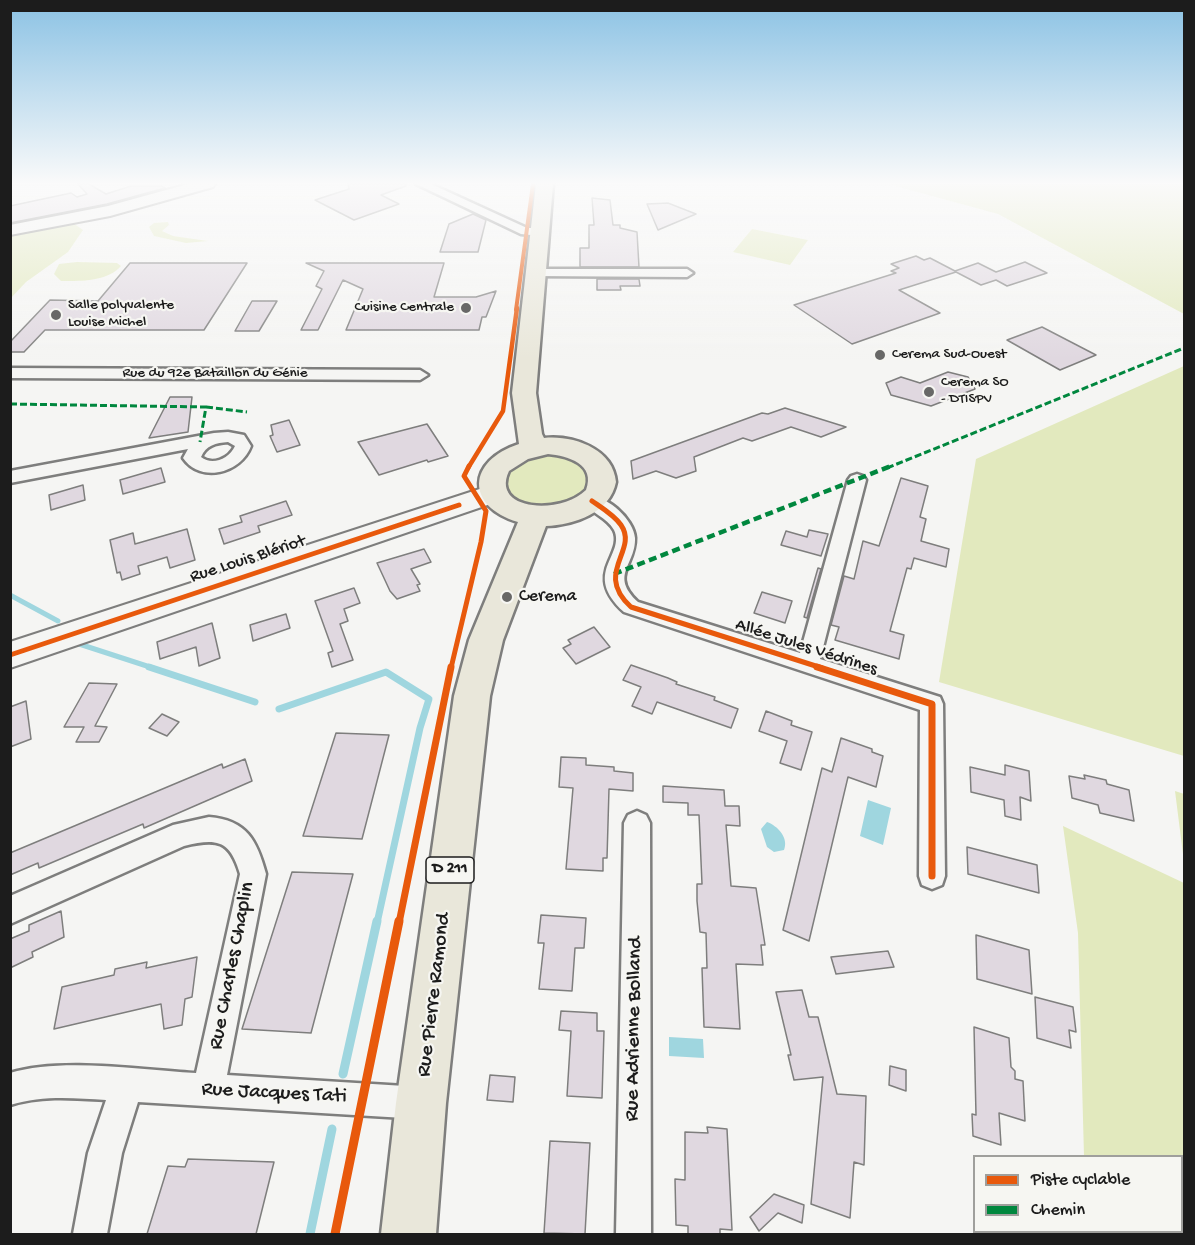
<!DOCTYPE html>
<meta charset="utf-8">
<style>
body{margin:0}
#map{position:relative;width:1195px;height:1245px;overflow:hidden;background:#f5f5f3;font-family:"Gochi Hand",sans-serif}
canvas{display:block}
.frame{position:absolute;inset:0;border:12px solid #1c1c1c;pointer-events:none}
.legend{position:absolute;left:973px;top:1155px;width:210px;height:78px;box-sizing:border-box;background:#f6f6f2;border:2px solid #9f9f9c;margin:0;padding:8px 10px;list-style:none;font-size:18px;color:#1c1c1c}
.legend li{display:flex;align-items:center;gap:12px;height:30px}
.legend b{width:30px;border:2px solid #9f9f9c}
</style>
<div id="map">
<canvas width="1195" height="1245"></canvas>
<div class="frame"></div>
<ul class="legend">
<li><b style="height:8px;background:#e8590c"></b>Piste cyclable</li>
<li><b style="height:8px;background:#00873e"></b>Chemin</li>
</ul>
</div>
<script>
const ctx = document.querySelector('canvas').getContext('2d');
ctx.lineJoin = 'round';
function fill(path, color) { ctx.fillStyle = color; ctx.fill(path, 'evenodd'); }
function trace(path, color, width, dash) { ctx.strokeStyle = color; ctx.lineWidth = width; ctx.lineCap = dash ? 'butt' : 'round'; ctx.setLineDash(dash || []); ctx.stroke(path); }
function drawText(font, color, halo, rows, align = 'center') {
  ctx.font = font + ' "Gochi Hand",sans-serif'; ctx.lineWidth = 4.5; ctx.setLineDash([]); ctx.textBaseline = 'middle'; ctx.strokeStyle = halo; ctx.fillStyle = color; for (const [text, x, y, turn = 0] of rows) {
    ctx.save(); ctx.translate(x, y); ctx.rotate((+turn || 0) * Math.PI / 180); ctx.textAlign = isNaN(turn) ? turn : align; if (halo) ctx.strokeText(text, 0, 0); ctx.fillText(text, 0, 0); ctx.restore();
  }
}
fill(new Path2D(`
 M888,184H1184V314L998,214Z
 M168,222L169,225L162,231L173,236L208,241L186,243L154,236L149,227L154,223Z
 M73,223L83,230L68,252L26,282L11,298V234Z
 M752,229L808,240L790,265L733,252Z
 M77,262L117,263L121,266C107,282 80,281 61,281L54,274L59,264Z
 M1184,366V756L939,682L976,459Z
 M549,453C557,455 565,455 572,458C576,459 579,463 583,467C612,495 546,515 521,501C501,491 502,469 522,459C530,456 541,455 549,453Z
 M1175,791L1184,794V862Z
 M1063,826L1184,883V1234H1085V1232H1182V1156H1084L1078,933Z`), '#e2e9be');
fill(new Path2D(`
 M868,800L891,808L883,845L860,836Z
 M767,822C778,826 789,838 784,850L774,852L767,847L761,829Z
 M669,1037L703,1039L704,1058L669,1056Z`), '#9fd6df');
trace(new Path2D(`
 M10,595L58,621
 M73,642L153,668`), '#9fd6df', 5);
trace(new Path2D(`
 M149,667L255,702
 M279,709L386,672L429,699L420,728L377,923`), '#9fd6df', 7);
trace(new Path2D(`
 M343,1074L377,921
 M310,1234L332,1129`), '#9fd6df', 9);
const building = new Path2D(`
 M78,184H89L106,194L131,186H161L165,188L107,204L10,223V206L71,193L77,197L87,194Z
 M348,184H406V186L381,195L399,204L354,220L315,200L349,189Z
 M592,198L610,200L613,225H620V228L637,232L639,267H580V248H589V225H594Z
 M668,203L696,214L658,230L647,204Z
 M473,214L486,220L478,252H440L449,224Z
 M916,256L924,260L930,258L955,271L978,263L996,272L1025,262L1047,273L1007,286L996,280L981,285L956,272L899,290L940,313L852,344L794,305L896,273L891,271L899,268L891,264Z
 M130,263H247L204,330H45L24,352H10V342L50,300L98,301Z
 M306,263H444L434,297H476L496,291L486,317H482L479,330H346L363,289L343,280L318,330H301L322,289L316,286L324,271Z
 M597,279H639L640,286H620L621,290H597Z
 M252,301H277L259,331H235Z
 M1042,327L1096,355L1060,370L1007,340Z
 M948,372L968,377L975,389L931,406L891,395L886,383L901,377L920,383Z
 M170,397H192L188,432L149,438Z
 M785,408L846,427L821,437L791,427L752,441L743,438L694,457L696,471L676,478L656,471L633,479L631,461L762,413L768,414Z
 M289,420L300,445L277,452L270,436L273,435L271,425Z
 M427,424L448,456L428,462L427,460L379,475L358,442Z
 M161,468L165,482L123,494L120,480Z
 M901,478L928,486L920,517L926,519L921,541L949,549L946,567L914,558L911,569L907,568L890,631L904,635L899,659L835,640L839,627L831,625L844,576L854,579L863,541L879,546Z
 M83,485L85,500L51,510L49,495Z
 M286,501L292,515L258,526L260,532L224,544L219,529L242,522L240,516Z
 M187,529L195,560L170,568L167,557L138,566L140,574L122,580L120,572L117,573L110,540L133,533L135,544Z
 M809,530L828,534L821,556L781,545L786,531L807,537Z
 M424,549L431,562L411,569L420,584L417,585L420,591L397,599L390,591L377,563Z
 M818,568L821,569L807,618L804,617Z
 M354,588L360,603L344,609L348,621L340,624L353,660L332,667L328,653L333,651L315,601Z
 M762,592L792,601L785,623L754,613Z
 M286,614L290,628L253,641L250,625Z
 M212,623L220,658L199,666L196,647L160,659L157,642Z
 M594,627L610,647L576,664L563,648L571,644L568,640Z
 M631,665L668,678L677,682L676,684L715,697L714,700L738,709L731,728L657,702L652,714L632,706L641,687L623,680Z
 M89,683L117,684L95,726L107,727L99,742H76L84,727H64Z
 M26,701L31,739L10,747V707Z
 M766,711L792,721L791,725L812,732L801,770L780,763L787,741L759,731Z
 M162,714L179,722L167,736L149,728Z
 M336,733L389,735L362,839L303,836Z
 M841,738L872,749V752L883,756L876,787L848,777L809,941L783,930L822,768L832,772Z
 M561,757L586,758V765L614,767V771L633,773V791L609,789L607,858H603V871L566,869L573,788L559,787Z
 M245,759L252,781L144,828L143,824L39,868L38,863L10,875V853L222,764L223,768Z
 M1005,765L1029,771L1031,801L1020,797L1021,820L1005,816L1004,800L971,792L970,767L1005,775Z
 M1084,775L1106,780L1107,784L1129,790L1134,821L1100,813L1098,805L1072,798L1069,776L1085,779Z
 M663,786L724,790L725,806H739L740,826L726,825L731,886L756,888L765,945H761L763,965L736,964L740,1029L704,1027L702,968H707L706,933L700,932L697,901V884H702L699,815H688V803L663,802Z
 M967,847L1037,865L1039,893L968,874Z
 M292,872L353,874L311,1033L242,1029Z
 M61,911L64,937L32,952L33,957L10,968V939L29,931V925Z
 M541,915L586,918L584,948H575L572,991L539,989L544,943H538Z
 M976,935L1029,950L1032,994L977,979Z
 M888,951L894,967L836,974L831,957Z
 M197,957L192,997L185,999L182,1025L164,1029L161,1004L54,1029L62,987L114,975L115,969L147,962L146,968Z
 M802,990L809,1017H818L837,1094L866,1096L864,1165L854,1162L850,1218L811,1204L823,1077L794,1080L788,1055H791L776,992Z
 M1035,997L1073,1007L1076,1032L1069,1030L1071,1048L1037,1038Z
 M561,1011L597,1013V1031H604L602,1098L567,1096L571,1031L559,1030Z
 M974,1027L1009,1038L1011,1067L1015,1071V1079L1023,1081L1025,1121L999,1113L1001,1145L973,1136L972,1114L976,1115Z
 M890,1066L906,1070V1091L889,1085Z
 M490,1075L515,1077L513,1102L487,1100Z
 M707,1127L727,1129L732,1230L720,1229V1234H688V1226L676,1225L675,1179L685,1180V1132L708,1133Z
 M550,1141L590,1143L585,1234L544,1233Z
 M188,1159L274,1162L256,1234H147L168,1166L185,1167Z
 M774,1194L804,1205L802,1223L778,1213L759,1231L750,1217Z`);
fill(building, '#e0d8e0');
trace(building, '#7e7e7d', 1.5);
const street = new Path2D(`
 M416,184H431L527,228H541L547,232L541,236L521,234Z
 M537,269H687L693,273L687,277L532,276L531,273Z
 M10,368L420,370L428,375L420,380L10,378Z
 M228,432L244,435L251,446C241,473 201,484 183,458L188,449L10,483V471L214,433ZM228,442L235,446C229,459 212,466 201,457C206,445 216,443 228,442Z
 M857,474L863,476L866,480L820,659L940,697L943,704L945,876L942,885L932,889L922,885L919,876L920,710L624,612C581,573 626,555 614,530C607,517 590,513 583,501L586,497C604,492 634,519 635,538C636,565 609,575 638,602L800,653L848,480L851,476Z
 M637,811L646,815L650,823L651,1234H616L624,823L628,815Z
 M209,817C247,820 257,841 266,874L227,1075L421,1087L432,1092L437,1103L432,1114L421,1119L138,1102L122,1153L107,1234H73L88,1153L106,1100C74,1098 42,1095 10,1105V1073C61,1057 142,1070 196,1073L240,874C230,840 217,838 184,846L10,924V896L173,825Z`);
const secondary = new Path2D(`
 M188,184H215L213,187L110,216L10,235V225L108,206Z
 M495,484L505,487L508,493L505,499L10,668V642Z`);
const primary = new Path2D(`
 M536,184H553L536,393L542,434L544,438C572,435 613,448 616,482C610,513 574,525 546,526L503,640L490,696L446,1103L436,1234H381L396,1103L454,696L469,640L518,522C465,506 467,461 519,444L512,393ZM548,454C568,456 596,464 586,490C561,515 490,511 509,471L528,459Z`);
trace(street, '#7e7e7d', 5);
trace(secondary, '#7e7e7d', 4);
trace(primary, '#7e7e7d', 5);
fill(street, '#f5f5f3');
fill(secondary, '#f5f5f3');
fill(primary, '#e9e7da');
trace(new Path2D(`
 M10,404L206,407L200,442
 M206,407L247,412
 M887,468L1184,348`), '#00873e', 3, [7, 3]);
trace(new Path2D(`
 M614,574L891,466`), '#00873e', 4.5, [8, 4.5]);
trace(new Path2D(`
 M516,310L533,184`), '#e8590c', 4);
trace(new Path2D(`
 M468,468L503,411L517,308`), '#e8590c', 4.5);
trace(new Path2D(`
 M592,501C602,508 614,515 621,525C639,551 593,572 631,607L822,668
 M10,655L459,505
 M451,668L481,542L486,511L464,476L469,466`), '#e8590c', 5);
trace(new Path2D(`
 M817,667L932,704V876
 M399,923L451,667`), '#e8590c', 7);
trace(new Path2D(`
 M335,1234L399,921`), '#e8590c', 9);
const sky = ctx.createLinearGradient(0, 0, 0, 359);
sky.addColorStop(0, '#8bc2e4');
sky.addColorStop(0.51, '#fafafa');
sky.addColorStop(1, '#fafafa00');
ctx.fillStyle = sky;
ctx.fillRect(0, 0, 1195, 359);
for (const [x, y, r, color] of [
 [466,308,6,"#686867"],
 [56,315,6,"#686867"],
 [880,355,6,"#686867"],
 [929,392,6,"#686867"],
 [507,597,6,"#686867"]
]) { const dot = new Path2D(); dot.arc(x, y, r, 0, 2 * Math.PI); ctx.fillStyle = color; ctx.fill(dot); trace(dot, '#f6f6f2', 2); }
drawText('15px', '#1c1c1c', '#f6f6f2', [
 ["Salle polyvalente",68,306],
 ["Louise Michel",68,323],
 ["Cuisine Centrale",454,308,"right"],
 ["Cerema Sud-Ouest",892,355],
 ["Cerema SO",941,383],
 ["- DTISPV",941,400]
], 'left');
drawText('15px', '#1c1c1c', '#f6f6f2', [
 ["Rue du 92e Bataillon du Génie",215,374]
]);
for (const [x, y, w] of [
 [450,870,48]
]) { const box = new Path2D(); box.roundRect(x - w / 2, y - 13, w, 26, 4.5); ctx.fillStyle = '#f6f6f2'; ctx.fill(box); trace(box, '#1c1c1c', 1.5); }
drawText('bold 16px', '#1c1c1c', null, [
 ["D 211",450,870]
]);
drawText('18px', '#1c1c1c', '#f6f6f2', [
 ["Rue Louis Blériot",248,560,-18],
 ["Allée Jules Védrines",806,648,18]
]);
drawText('18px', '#1c1c1c', '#f6f6f2', [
 ["Cerema",519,597]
], 'left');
drawText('21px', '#1c1c1c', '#f6f6f2', [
 ["Rue Charles Chaplin",233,966,-79],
 ["Rue Pierre Ramond",435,995,-83],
 ["Rue Adrienne Bolland",635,1029,-89],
 ["Rue Jacques Tati",274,1094,3]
]);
</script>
